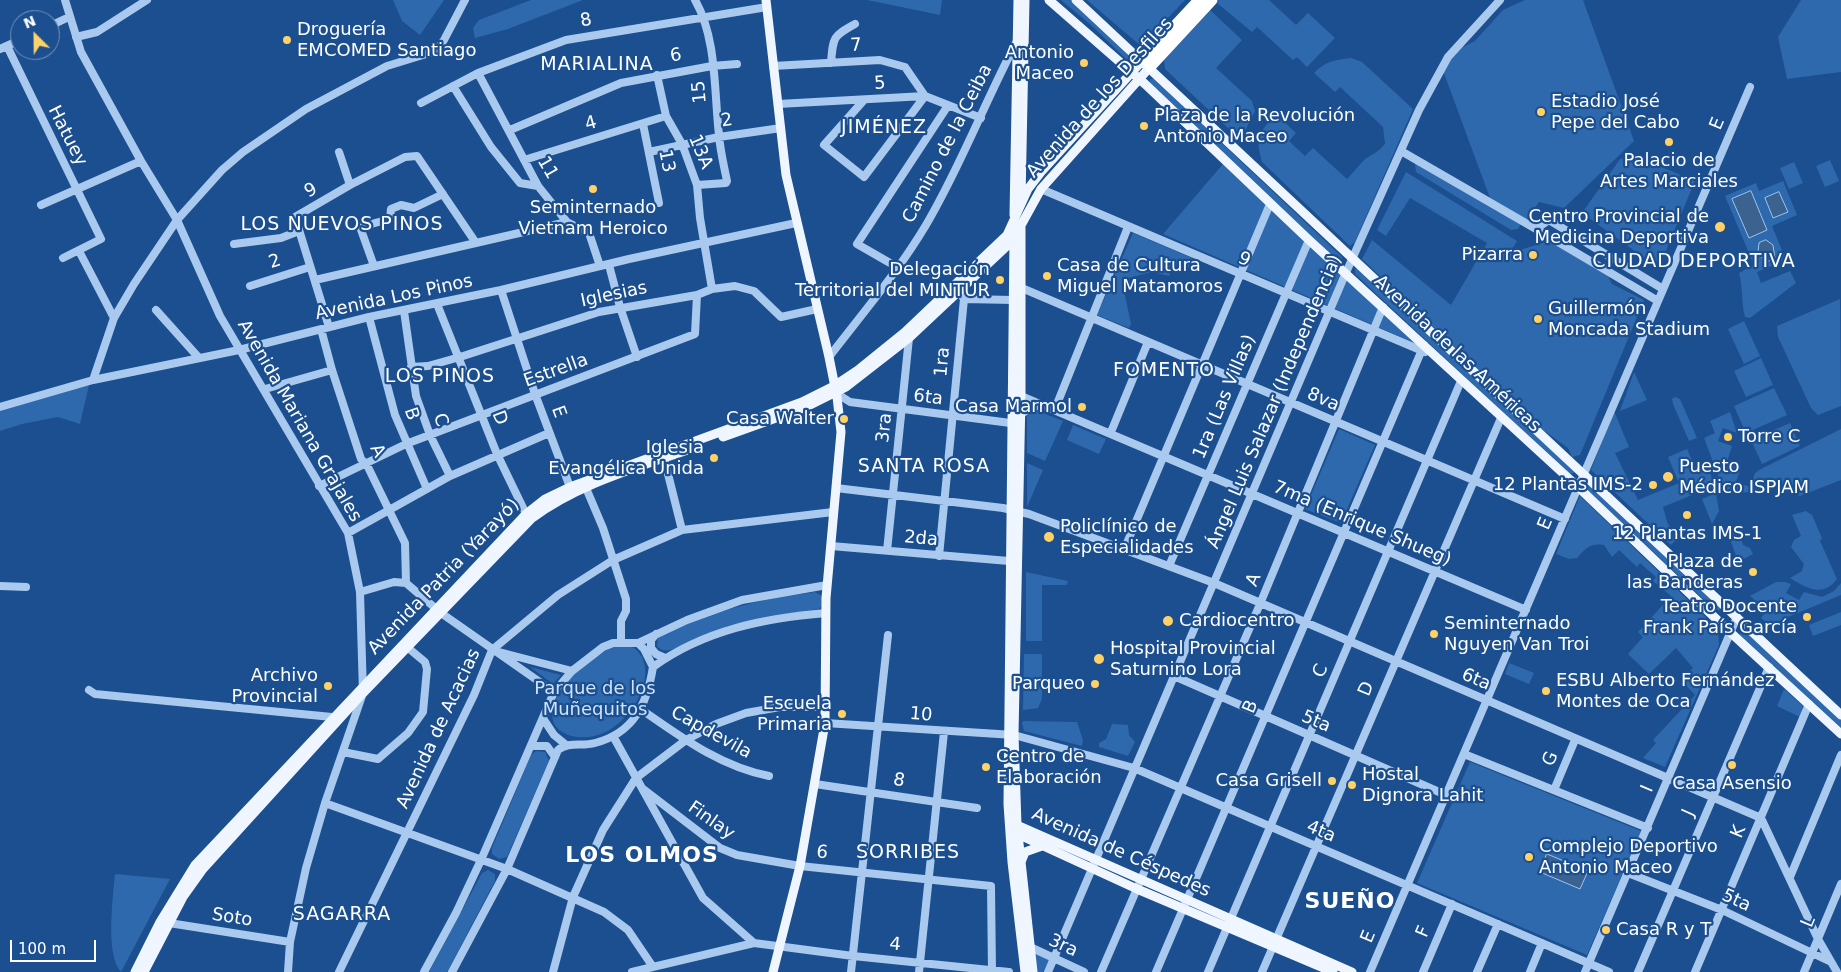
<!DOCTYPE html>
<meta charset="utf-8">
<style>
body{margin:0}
#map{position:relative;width:1841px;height:972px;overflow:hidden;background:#1b4f8f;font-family:"DejaVu Sans",sans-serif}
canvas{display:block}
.north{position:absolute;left:10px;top:10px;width:50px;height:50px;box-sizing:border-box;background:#1b4f8f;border:1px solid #7695bc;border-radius:50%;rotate:337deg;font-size:14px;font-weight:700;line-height:20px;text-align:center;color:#fff}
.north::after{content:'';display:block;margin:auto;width:18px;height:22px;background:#ffd166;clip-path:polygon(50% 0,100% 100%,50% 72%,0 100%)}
.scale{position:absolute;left:10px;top:940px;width:86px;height:22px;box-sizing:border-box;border:2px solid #fff;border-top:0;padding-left:6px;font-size:15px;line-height:18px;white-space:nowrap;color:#fff;-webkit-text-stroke:4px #1b4f8f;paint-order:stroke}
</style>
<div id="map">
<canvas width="1841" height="972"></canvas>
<div class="north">N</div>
<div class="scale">100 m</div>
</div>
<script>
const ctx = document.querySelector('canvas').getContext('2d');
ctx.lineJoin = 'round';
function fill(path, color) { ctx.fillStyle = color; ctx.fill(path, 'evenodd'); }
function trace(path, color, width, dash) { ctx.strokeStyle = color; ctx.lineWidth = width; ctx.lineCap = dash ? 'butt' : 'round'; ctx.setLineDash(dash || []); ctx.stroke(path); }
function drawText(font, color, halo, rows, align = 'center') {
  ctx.font = font + ' "DejaVu Sans",sans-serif'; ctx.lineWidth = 4.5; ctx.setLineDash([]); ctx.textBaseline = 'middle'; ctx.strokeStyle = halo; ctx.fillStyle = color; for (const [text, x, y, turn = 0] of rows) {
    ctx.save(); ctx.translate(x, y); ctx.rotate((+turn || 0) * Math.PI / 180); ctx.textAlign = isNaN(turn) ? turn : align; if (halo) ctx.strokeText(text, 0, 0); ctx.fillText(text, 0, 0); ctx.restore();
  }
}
fill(new Path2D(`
 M393,0H444L420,35L402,21Z
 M531,0H583L508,29L475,38L473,28L479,20Z
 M867,0H942L940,15Z
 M1061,0H1071L1133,59L1129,62L1091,25Z
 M1087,0H1185L1141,46Z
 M1219,0H1269L1296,25L1308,13L1335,38L1307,67L1297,57L1293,60L1257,27L1252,32L1217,3Z
 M1525,0H1583L1634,141L1564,208L1539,202L1526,221L1490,198L1442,68L1457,50L1475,41L1503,10Z
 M1801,0H1841V72L1787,79L1778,37Z
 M1210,10L1242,40L1216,68L1252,101L1255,111L1245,131L1244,143L1165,69L1164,59Z
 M1351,58L1362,62L1413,109L1355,242L1350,246L1262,162C1255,136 1258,134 1276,114L1296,133L1289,141L1305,156L1313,148L1347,179L1365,159L1378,151L1385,144L1383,127L1340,87L1335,92L1314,73C1326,61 1335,60 1351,58Z
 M1150,79H1154L1342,257V261L1339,262L1149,85Z
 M1630,158L1642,159L1695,181L1662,260L1657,263L1650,262L1582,213L1620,159Z
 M1830,160L1839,181L1825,187L1816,166Z
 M1794,162L1803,183L1789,189L1780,168Z
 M1415,163L1521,224L1518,229L1511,230L1416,172Z
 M1223,164L1417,344L1163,234Z
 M1406,172L1517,241L1510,253L1549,241L1608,276L1612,284L1644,300L1580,455L1572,457L1568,448L1535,424L1362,259L1372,240L1451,305L1487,243L1410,198L1386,236L1377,230Z
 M1783,181L1797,215L1772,226L1786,260L1757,272L1761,283L1790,271L1796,283L1750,318L1745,317C1741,302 1743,288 1739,273L1754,265L1725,196L1756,183L1759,191Z
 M1133,233L1192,258L1188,269L1175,264L1169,276L1152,272L1124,279L1123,286L1131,324L1129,328L1097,315Z
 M1358,268L1575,471L1574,473L1569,474L1355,274V269Z
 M1840,299L1841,406L1818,415L1811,408L1778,337L1777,326Z
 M1744,321L1760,356L1744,364L1728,329Z
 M1761,358L1773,385L1746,397L1734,371Z
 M1634,372L1647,400L1620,411Z
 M89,385L80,424L58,417L22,424L0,431V411Z
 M1774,388L1787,415L1746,433L1734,406Z
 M1675,397L1680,399L1697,438L1689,441L1673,404L1672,399Z
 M1038,411L1063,421L1045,461L1027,453V417L1029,413Z
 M1614,411L1629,447L1615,453L1638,500L1679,483L1668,457L1687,449L1695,467L1707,462L1714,486L1663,507L1667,522L1677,539L1671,545L1591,470Z
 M1730,412L1737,433L1723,428L1718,441L1732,446L1727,462L1741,467L1736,482L1750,487L1755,473L1761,469L1841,429V480L1800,496L1778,488L1733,494L1724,491L1704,438L1715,433L1710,421Z
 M1790,423L1800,446L1762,464L1751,440Z
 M1073,425L1106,439L1099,454L1067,440Z
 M1339,429L1375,445L1341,523L1305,509Z
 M1027,463L1043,470L1027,507Z
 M1587,483L1720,607V610H1715L1585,488Z
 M1716,493L1719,511L1712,524L1702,499Z
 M1580,496L1718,629L1719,645L1665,767L1643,758L1656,743L1653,740L1695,695L1682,681L1693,668L1676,648L1649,674L1628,654L1643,637L1638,632L1671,596L1653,581L1656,577L1640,563L1637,567L1619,550L1612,557L1604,545C1590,543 1586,548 1577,558L1569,559L1556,554Z
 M1806,511L1812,515L1822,538L1820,541L1837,579C1823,598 1806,588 1790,578L1802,571L1804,564L1791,547L1794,540L1801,536L1792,515Z
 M1736,531L1740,534L1743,545L1750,548L1753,554L1738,562L1729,536V532Z
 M1026,572L1068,581L1067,585H1042V641H1026Z
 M1776,582H1785L1791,584L1786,593L1799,600L1804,592L1822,597L1834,591L1841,583V595L1769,625L1761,618L1767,610L1750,596Z
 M815,592L822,596L823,605L819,609C776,615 735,623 694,639C683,643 666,658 657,646L658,637C708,612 759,599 815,592Z
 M1841,612V625L1813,636L1809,625Z
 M1743,629L1841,718V728L1740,635V631Z
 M612,646C618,646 626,645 631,647C636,648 639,653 642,657C655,684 627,725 601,734C591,738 574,739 564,733C540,721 558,689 572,676C583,664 599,656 612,646Z
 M1024,654H1042V699L1038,708L1023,710Z
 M1509,663L1534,673L1529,684L1505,674Z
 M530,667L561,675L553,684Z
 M1784,689L1803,706L1800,717L1777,706Z
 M1024,721L1077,722L1083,740L1082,746L1024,731L1022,722Z
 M1112,724L1128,725L1129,735L1135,742L1128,756L1099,747V743L1106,739Z
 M536,751L545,752L549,761L507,857L499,859L492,854V848L531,755Z
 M1470,762L1641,831L1587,955L1417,883Z
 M488,870L495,874V881L447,972H429L482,873Z
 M115,874L170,879L121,972C105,955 113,897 115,874Z
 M1034,953L1050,959L1043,972H1037Z`), '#2e69ad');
const water = new Path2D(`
 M1751,191L1767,230L1749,238L1732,199Z
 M1779,192L1788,212L1773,218L1765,198Z
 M1766,240L1773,245L1775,259L1765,262L1758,252L1759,243Z
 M1547,854L1588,871L1580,889L1540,872Z`);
fill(water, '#3c6290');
trace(water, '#9cc4f0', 1);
trace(new Path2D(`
 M65,0L81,52L141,161L177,220L220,316L348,533L360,592L363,693L325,803L306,868L290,942L288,972
 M695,0C717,38 714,92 719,135C720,150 724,166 727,181L726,183L697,185
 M50,26L69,17
 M76,37L97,32L147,0
 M7,46L101,239L63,258
 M0,49L20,40
 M831,63C833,37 833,36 855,24
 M773,66L880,60L905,67L925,96L864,177L824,145L864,100
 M478,73L538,186L567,222L589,233L600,266
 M657,75L666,116L682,144L697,185L700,218L712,289
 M453,86L491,147L520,183L538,186
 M421,103L478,73L566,40L767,7
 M778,104L925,96L981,118
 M643,124L659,203
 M510,130L621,83L712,66L737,64
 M1401,151L1536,229
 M339,152L350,185
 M649,152L719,137L781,128
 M524,160L666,116
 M1041,189L1425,352
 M41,205L141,161
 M234,244L281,238L299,231
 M79,251L114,318
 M609,265L620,307L637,357
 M374,266L360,227L390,219L391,209L401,205L414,208L443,194
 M897,267L857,244L947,107
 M315,280L567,222
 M250,286L310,267
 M1017,286L1565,519
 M501,290L535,394L570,487
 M964,299L1013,300
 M1658,301L1536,229L1549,220L1663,289
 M437,304L497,454L526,514
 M156,310L199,358
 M404,311L416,396L430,435L450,476
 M369,317L395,415L427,489
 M329,327L295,217L350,185L405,157L417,156L476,243
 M321,329L332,370L361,459L367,465L405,543L406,583
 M829,357C862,314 898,272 926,225C961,166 985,101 1017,41
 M411,367L428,366L460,357L599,312L697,295L712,289L735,286L754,291L781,317L817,309
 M93,380L114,318L134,284L177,220L222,170L243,152L306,109L387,66L436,51L444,40L465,0
 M265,389L332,370
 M836,393L850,402L1018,424
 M1021,396L1526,610
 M0,407L93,380L239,350L369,317L501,290L629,259L796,223
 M1055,409L1128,227
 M1020,415L1032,407L1044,405
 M1111,432L1148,342
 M664,458L682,530
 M319,486L406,444L695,334L697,295
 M586,488L603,528L626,599V611L621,621V643
 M836,488L1003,508L1029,514L1214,583L1761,818L1818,939L1837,972
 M348,533L450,476L549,433
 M831,546L1009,561
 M1124,550L1270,204
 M887,551L909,338
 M939,556L964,299L959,292
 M1169,566L1309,240
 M0,586L26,587
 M360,592L394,582L406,583L441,613L554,692
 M656,634L651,640V648L656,654L665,658
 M638,643L644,649L653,667
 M499,652L572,671
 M1174,676L1446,795
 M89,690L95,694L332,717
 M642,710C681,737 721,767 769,776
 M544,720L554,735L565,744
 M825,723L1014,735L1134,768L1609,972
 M613,736L703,898L754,943
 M533,746H547L555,757
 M343,752L378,759L408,733L423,712L427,669L425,662L407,647
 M1464,754L1648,828
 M815,784L977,808
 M643,789L720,848L737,855L800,866L991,886L992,972
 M1554,790L1575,740
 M325,803L507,869L604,912L628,930L653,967
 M1628,873L1722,910L1829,961
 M1790,877L1841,755
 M169,923L290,942
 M1030,947L1084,972
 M339,972L474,695L492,650L558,595L613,560L682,530L833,512
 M424,972L456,913L481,860L554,692L572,671L603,647L613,643H638L687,620L742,600L827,585
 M452,972L507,869L558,750C569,741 582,747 595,743C634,733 647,704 653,667C704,630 765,618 826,613
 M553,972L573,897L603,830L636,778L686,740L716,724L746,713L780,707H826
 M632,972L754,943L853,956L1009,972
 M851,972L888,635
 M919,972L944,732
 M1048,972L1344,277L1419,110L1448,57L1500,0
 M1101,972L1260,604L1383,307
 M1156,972L1424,345
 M1208,972L1461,381
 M1262,972L1501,418
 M1370,972L1750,87
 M1423,972L1452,904
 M1477,972L1498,924
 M1530,972L1542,943
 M1585,972L1737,617
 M1638,972L1769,667
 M1695,972L1809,704
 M1804,972L1841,884`), '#a9c9ee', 8);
trace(new Path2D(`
 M766,0L786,175L829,357L837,397L841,432L826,598L825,723L800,866L773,972
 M1049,0L1145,84L1309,240L1578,487L1731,633L1841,734
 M1076,0L1841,715
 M1021,200L1025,0
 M1014,215L1018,0
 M1021,228V396L1014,735L1017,825L1033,972
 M1014,238L1008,804L1012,862L1025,972
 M723,437L804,408L846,387L909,338L1007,246L1014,238L1041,189L1150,67
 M1014,826L1017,825L1352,972
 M1015,833L1137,889L1333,972
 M1021,862L1025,852L1042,846
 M135,972L160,922L195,865L526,514L545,499L570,487L802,402L834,386L858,370L905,332L1007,235L1028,189L1041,172L1143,60
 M144,972L183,897L203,869L363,693L531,519C579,483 640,467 696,447`), '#f0f6ff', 9);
trace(new Path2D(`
 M1143,60L1199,0
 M1150,67L1212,0`), '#fff', 11);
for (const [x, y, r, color] of [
 [287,40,5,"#ffd166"],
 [1084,63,5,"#ffd166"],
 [1541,112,5,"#ffd166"],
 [1144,126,5,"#ffd166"],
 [1669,142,5,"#ffd166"],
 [593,189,5,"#ffd166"],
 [1720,227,6,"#ffd166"],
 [1533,255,5,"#ffd166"],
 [1047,276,5,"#ffd166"],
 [1000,280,5,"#ffd166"],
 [1538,319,5,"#ffd166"],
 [1082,407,5,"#ffd166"],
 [844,419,5,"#ffd166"],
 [1728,437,5,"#ffd166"],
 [714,458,5,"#ffd166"],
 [1668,477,6,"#ffd166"],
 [1653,485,5,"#ffd166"],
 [1687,515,5,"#ffd166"],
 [1049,537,6,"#ffd166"],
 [1753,572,5,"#ffd166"],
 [1807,617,5,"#ffd166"],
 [1168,621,6,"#ffd166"],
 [1434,634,5,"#ffd166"],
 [1099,659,6,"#ffd166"],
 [1095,684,5,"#ffd166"],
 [328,686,5,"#ffd166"],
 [1546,691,5,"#ffd166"],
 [842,714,5,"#ffd166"],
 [1732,765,5,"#ffd166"],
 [986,767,5,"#ffd166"],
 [1332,781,5,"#ffd166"],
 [1352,785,5,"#ffd166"],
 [1529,857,5,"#ffd166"],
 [1606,930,5,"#ffd166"]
]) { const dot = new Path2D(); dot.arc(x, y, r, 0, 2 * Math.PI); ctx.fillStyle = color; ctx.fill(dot); trace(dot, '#1b4f8f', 2); }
drawText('18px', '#fff', '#1b4f8f', [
 ["8",586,21,-10],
 ["7",856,46,-3],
 ["6",676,56,-9],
 ["5",880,84,-4],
 ["15",700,92,-95],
 ["Avenida de los Desfiles",1100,98,-48],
 ["2",727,121,-9],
 ["4",591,124,-16],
 ["E",1718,124,-67],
 ["Hatuey",67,136,63],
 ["Camino de la Ceiba",948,144,-63],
 ["13A",700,152,67],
 ["13",666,161,79],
 ["11",547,168,60],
 ["9",311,191,-28],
 ["9",1244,260,23],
 ["2",275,262,-18],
 ["Iglesias",614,295,-12],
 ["Avenida Los Pinos",394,298,-12],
 ["Avenida de las Américas",1457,354,43],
 ["1ra",943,362,-85],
 ["Estrella",556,371,-20],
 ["1ra (Las Villas)",1225,397,-67],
 ["6ta",928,398,7],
 ["8va",1323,400,23],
 ["Ángel Luis Salazar (Independencia)",1275,402,-67],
 ["E",558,412,70],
 ["B",411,414,71],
 ["D",499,418,69],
 ["C",440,420,70],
 ["Avenida Mariana Grajales",299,421,60],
 ["3ra",885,428,-84],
 ["A",377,451,63],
 ["7ma (Enrique Shueg)",1362,524,23],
 ["E",1546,524,-67],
 ["2da",921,539,5],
 ["Avenida Patria (Yarayó)",444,577,-46],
 ["A",1254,580,-67],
 ["C",1321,671,-66],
 ["6ta",1476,680,23],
 ["D",1367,689,-67],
 ["B",1251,707,-67],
 ["10",921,715,5],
 ["5ta",1316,722,23],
 ["Avenida de Acacias",439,729,-65],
 ["Capdevila",711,733,29],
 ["G",1551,759,-68],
 ["8",899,781,10],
 ["I",1648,789,-67],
 ["J",1689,813,-66],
 ["Finlay",711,821,35],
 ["4ta",1321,832,23],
 ["K",1739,832,-67],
 ["6",822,853,5],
 ["Avenida de Céspedes",1121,853,24],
 ["5ta",1736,901,25],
 ["Soto",232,918,9],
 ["L",1809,922,-67],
 ["F",1424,932,-67],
 ["E",1369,937,-67],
 ["4",895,945,5],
 ["3ra",1063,946,25]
]);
drawText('18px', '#fff', '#1b4f8f', [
 ["Droguería",297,30],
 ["EMCOMED Santiago",297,51],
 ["Antonio",1074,53,"right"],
 ["Maceo",1074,74,"right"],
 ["Estadio José",1551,102],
 ["Pepe del Cabo",1551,123],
 ["Plaza de la Revolución",1154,116],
 ["Antonio Maceo",1154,137],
 ["Palacio de",1669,161,"center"],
 ["Artes Marciales",1669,182,"center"],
 ["Seminternado",593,208,"center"],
 ["Vietnam Heroico",593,229,"center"],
 ["Centro Provincial de",1709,217,"right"],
 ["Medicina Deportiva",1709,238,"right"],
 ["Pizarra",1523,255,"right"],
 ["Casa de Cultura",1057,266],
 ["Miguel Matamoros",1057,287],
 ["Delegación",990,270,"right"],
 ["Territorial del MINTUR",990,291,"right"],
 ["Guillermón",1548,309],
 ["Moncada Stadium",1548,330],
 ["Casa Marmol",1072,407,"right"],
 ["Casa Walter",834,419,"right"],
 ["Torre C",1738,437],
 ["Iglesia",704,448,"right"],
 ["Evangélica Unida",704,469,"right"],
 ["Puesto",1679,467],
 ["Médico ISPJAM",1679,488],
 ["12 Plantas IMS-2",1643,485,"right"],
 ["Policlínico de",1060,527],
 ["Especialidades",1060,548],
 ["12 Plantas IMS-1",1687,534,"center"],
 ["Plaza de",1743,562,"right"],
 ["las Banderas",1743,583,"right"],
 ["Teatro Docente",1797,607,"right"],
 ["Frank País García",1797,628,"right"],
 ["Cardiocentro",1179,621],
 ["Seminternado",1444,624],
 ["Nguyen Van Troi",1444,645],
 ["Hospital Provincial",1110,649],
 ["Saturnino Lora",1110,670],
 ["Archivo",318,676,"right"],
 ["Provincial",318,697,"right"],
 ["ESBU Alberto Fernández",1556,681],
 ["Montes de Oca",1556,702],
 ["Parqueo",1085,684,"right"],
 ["Escuela",832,704,"right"],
 ["Primaria",832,725,"right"],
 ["Centro de",996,757],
 ["Elaboración",996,778],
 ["Hostal",1362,775],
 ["Dignora Lahit",1362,796],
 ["Casa Grisell",1322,781,"right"],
 ["Casa Asensio",1732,784,"center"],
 ["Complejo Deportivo",1539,847],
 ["Antonio Maceo",1539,868],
 ["Casa R y T",1616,930]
], 'left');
drawText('18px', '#cfe3fa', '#1b4f8f', [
 ["Parque de los",595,689],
 ["Muñequitos",595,710]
]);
ctx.letterSpacing = '1px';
drawText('19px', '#fff', '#1b4f8f', [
 ["MARIALINA",597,65],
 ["JIMÉNEZ",884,128],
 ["LOS NUEVOS PINOS",342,225],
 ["CIUDAD DEPORTIVA",1694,262],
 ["FOMENTO",1164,371],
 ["LOS PINOS",440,377],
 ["SANTA ROSA",924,467],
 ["SORRIBES",908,853],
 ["SAGARRA",342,915]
]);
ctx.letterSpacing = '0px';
ctx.letterSpacing = '1px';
drawText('bold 22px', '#fff', '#1b4f8f', [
 ["LOS OLMOS",642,856],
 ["SUEÑO",1350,902]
]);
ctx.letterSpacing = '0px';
</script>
